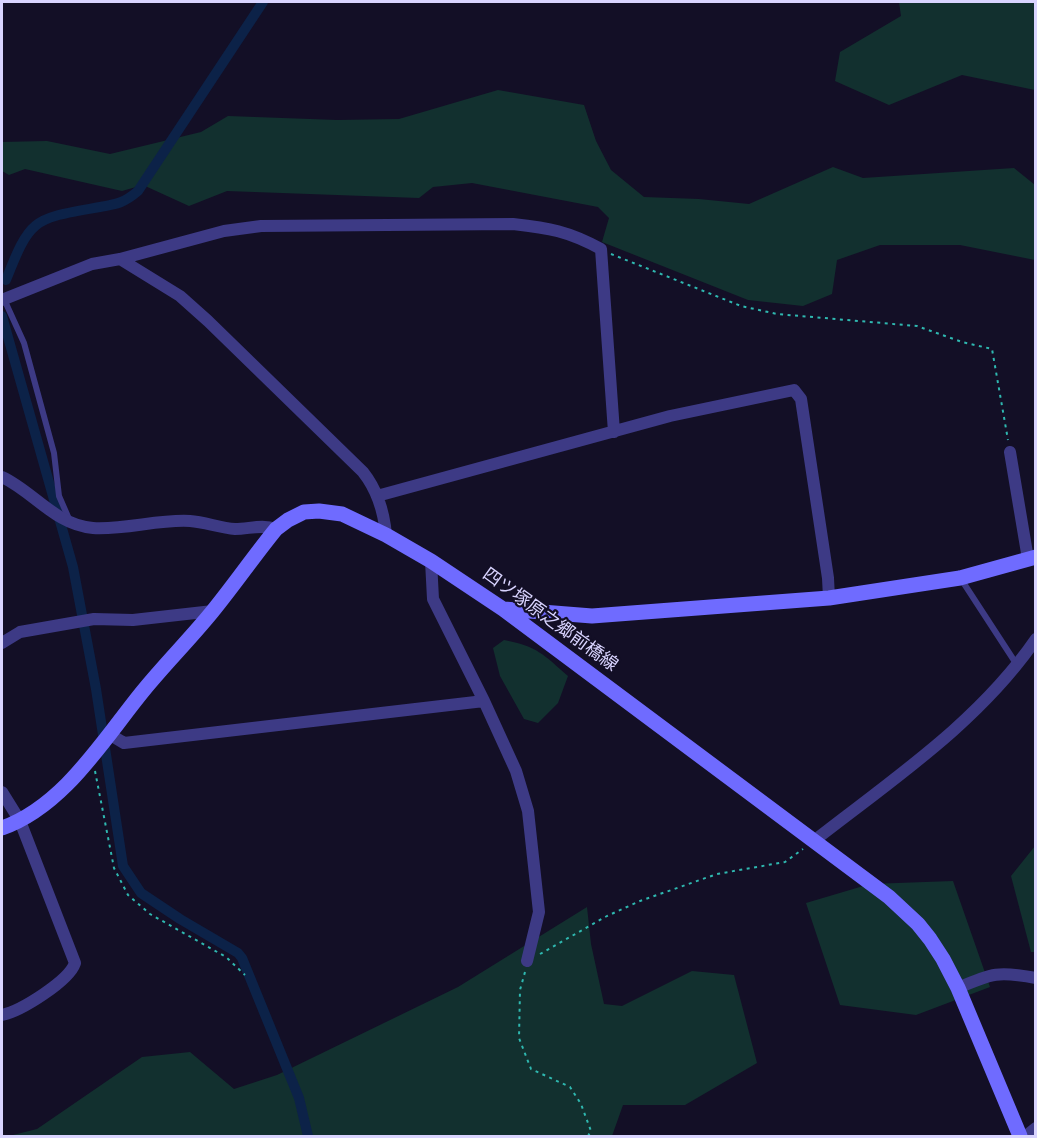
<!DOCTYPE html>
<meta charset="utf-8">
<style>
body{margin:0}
#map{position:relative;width:1037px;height:1138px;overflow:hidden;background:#130f26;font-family:"Fira Sans",sans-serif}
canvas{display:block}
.frame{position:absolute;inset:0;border:3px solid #d9d4ff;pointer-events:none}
</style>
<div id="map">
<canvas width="1037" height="1138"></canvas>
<div class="frame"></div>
</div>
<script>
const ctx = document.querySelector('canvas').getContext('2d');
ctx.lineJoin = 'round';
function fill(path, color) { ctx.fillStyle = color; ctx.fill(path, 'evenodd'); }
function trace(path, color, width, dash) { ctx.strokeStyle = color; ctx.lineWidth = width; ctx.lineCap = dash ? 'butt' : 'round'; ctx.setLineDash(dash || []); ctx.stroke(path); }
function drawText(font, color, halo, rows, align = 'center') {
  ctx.font = font + ' "Fira Sans","Noto Sans JP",sans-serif'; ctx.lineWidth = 4.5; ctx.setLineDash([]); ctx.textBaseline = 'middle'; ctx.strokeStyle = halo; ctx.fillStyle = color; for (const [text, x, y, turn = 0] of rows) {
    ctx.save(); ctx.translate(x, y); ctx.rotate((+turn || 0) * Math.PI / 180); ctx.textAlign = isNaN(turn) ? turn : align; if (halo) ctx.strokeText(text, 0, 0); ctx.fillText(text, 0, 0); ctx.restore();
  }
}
fill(new Path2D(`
 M899,2H1035V90L962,75L889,105L835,81L840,52L901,16Z
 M498,90L584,105L596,141L611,170L644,197L699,199L749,204L833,167L863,178L1014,168L1035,185V260L960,245H880L837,260L832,294L803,306L748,300L602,242L609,218L598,207L472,183L433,187L419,198L227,191L189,206L143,185L122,191L25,169L9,175L2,171V142L47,141L110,154L201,132L228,116L337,120L399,119Z
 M504,640C537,646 544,655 568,676L558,703L538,723L524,719L500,676L493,648Z
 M1035,846V952H1031L1011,876Z
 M953,881L990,987L916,1015L840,1005L806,903L870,884Z
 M587,907L591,944L604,1004L622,1006L692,971L734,975L757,1063L685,1105H623L612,1136H9L37,1129L142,1057L190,1052L234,1089L277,1075L458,987Z`), '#12302f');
trace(new Path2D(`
 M6,280C31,216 34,219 100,207C117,204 124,203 138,191L263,2
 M2,316L73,567L96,689L123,866L141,893L180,919L238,953L242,958L299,1098L308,1136`), '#0c2248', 10);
trace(new Path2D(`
 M611,254L741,306L777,314L917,326L962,342L992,349L1008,440
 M95,771L114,868L128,895L150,914L226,957L245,975
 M540,954L607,916L640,901L717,874L785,862L803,849
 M525,972L520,990L519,1038L531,1069L570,1087L581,1104L591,1131L588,1136`), '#2fb8b0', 2, [3, 4.5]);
trace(new Path2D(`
 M4,299L24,343L54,453L59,496L69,519
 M961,579L1017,665`), '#3d3a85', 6);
trace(new Path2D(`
 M120,259L180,296L208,321L363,472C378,491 384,512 386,535
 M2,300L92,264L120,259L224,231L261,226L513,224C549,228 568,231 601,249L614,432
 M1010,452L1028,559
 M2,477C33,491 55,525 93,528C125,530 159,519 190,521C205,522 220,528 235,529C249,529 262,524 276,529
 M377,496L670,416L794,390L801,399L828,578L829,598
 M431,561L433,599L484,701L516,771L528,811L539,912L527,961
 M2,643L20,632L94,619L133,620L213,611
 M109,734L124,743L484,701
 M2,792L20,821L75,963C69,981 21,1011 2,1015
 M815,840C893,779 979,722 1036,639
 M958,988C992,973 999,971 1036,978
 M1026,1136L1036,1128`), '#3d3a85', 12);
trace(new Path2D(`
 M504,609L592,616L829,598L960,578L1036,557
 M2,828C64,806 103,740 143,691C165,664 190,639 212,612C234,585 254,556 276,529L288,520L304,512L319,511L342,514L386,535L431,561L503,609L889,897L918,924L930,939L943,959L958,988L1020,1136`), '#6f6bff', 15);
drawText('18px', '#d9d4ff', '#130f26', [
 ["四ツ塚原之郷前橋線",550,620,36]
]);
</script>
